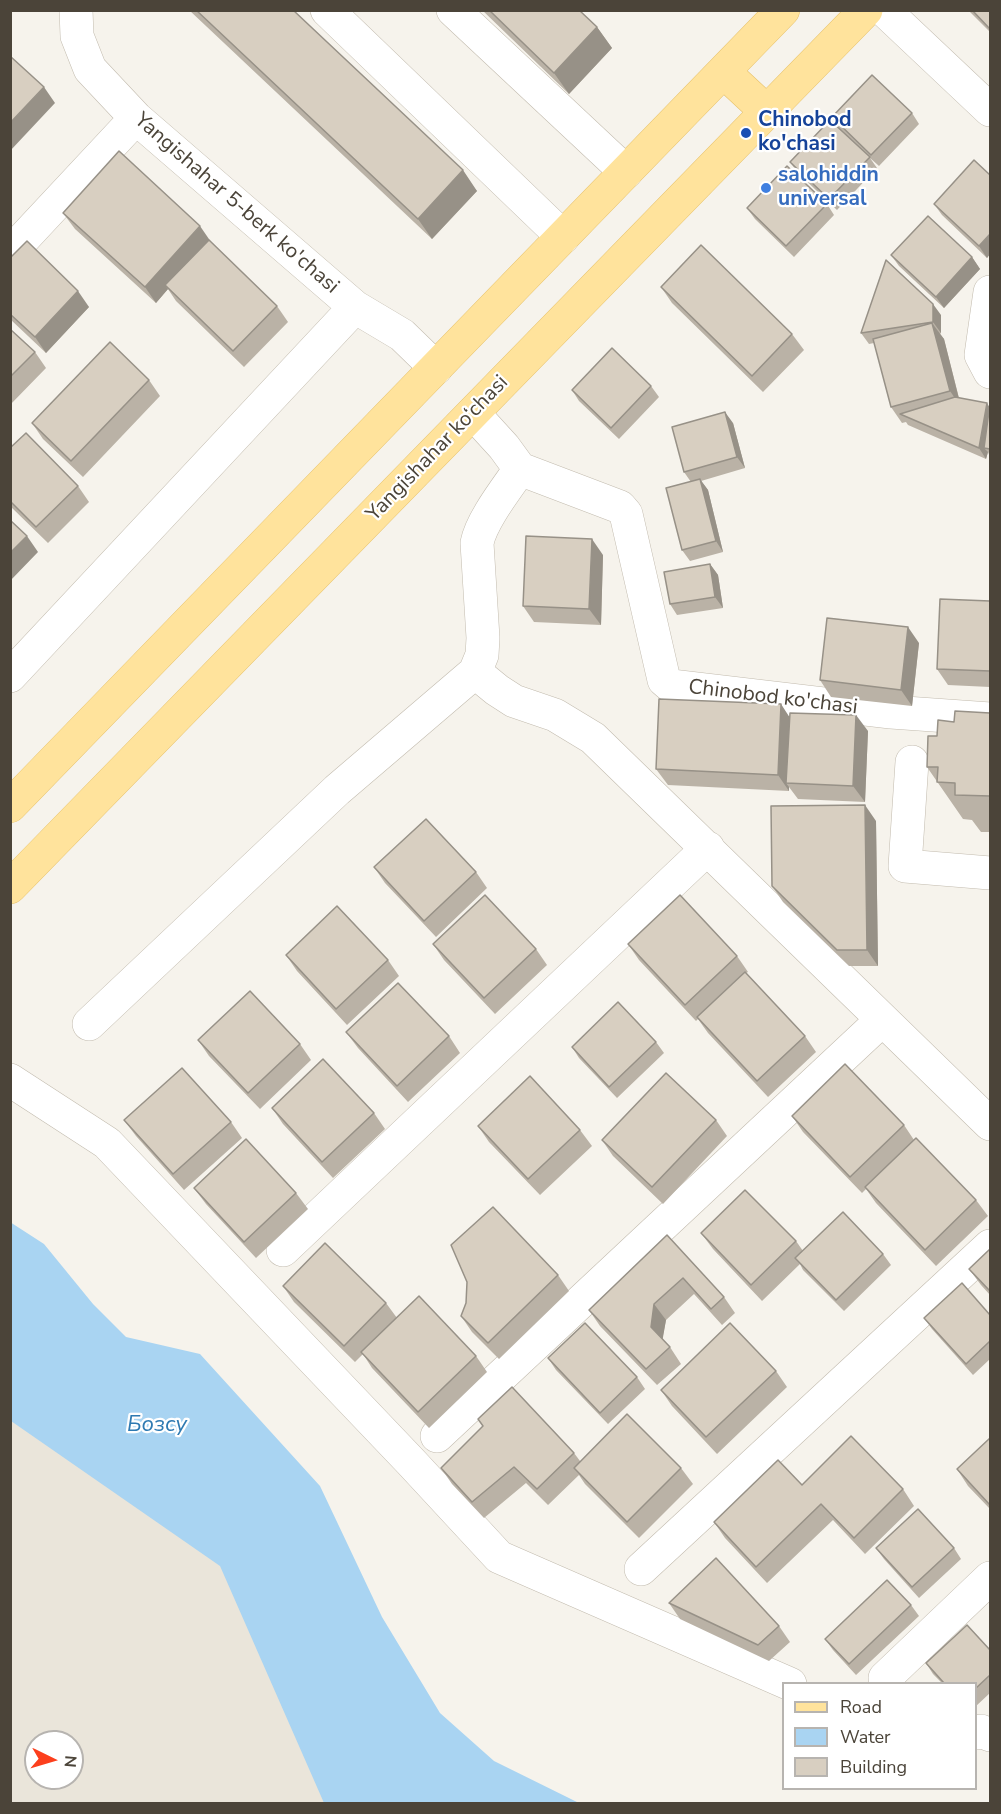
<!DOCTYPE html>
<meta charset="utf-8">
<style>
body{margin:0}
#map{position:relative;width:1001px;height:1814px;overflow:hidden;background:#f6f3ec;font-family:"Nunito Sans",sans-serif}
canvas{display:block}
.frame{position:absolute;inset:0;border:12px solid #4b4439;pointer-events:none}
.legend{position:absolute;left:782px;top:1682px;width:195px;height:108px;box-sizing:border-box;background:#fff;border:2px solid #b7b4b0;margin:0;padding:8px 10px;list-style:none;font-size:18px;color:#4b4439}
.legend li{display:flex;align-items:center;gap:12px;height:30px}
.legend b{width:30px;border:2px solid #b7b4b0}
.north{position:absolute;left:24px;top:1730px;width:60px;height:60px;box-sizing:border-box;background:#fff;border:2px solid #b7b4b0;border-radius:50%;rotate:95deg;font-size:16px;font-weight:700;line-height:24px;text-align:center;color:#4b4439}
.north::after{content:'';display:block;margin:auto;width:21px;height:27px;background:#fc3f1d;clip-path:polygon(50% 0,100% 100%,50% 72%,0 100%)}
</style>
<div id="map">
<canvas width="1001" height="1814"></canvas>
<div class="frame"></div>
<ul class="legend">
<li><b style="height:8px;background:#ffe39c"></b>Road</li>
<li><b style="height:16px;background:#a9d4f2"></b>Water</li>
<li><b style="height:16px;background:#d8cfc1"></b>Building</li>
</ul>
<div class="north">N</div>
</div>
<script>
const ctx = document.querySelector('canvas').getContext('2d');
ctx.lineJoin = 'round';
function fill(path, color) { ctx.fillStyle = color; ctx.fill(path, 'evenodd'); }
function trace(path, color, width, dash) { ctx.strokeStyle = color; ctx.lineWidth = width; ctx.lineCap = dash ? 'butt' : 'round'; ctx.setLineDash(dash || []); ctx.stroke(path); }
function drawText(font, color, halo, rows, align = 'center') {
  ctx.font = font + ' "Nunito Sans",sans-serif'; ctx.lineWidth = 4.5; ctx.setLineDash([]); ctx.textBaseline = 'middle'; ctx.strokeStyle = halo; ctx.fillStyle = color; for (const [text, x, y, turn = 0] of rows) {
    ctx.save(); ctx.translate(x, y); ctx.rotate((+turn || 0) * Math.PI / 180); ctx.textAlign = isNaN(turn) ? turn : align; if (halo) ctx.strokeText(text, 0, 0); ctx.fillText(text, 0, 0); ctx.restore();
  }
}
fill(new Path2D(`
 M10,1307L247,1483L390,1803H11ZM36,1742H72V1778H36Z`), '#eae5da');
fill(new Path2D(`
 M10,1222L44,1244L93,1304L126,1337L200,1354L320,1486L382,1617L440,1713L494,1761L579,1803H324L220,1566L11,1421Z`), '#a9d4f2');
const minor = new Path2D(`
 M76,10L77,36L90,69L136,118L355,307L402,335L436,368
 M327,10L563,237
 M453,10L626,172
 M884,10L990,110
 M10,253L136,118
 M990,292L981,355L990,372
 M473,413L504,447L520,469L620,507L626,514L664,680L671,686L891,712L990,719
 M520,469C507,488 481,521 477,543L483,638L482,655L475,672L497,690L514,701L555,715L593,738L990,1124
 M10,676L355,307
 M912,762L905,866L990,873
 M89,1024L337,790L475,672
 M10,1080L107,1143L412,1463L499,1557L790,1684
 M283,1250L708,848
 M437,1436L882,1020
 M641,1569L990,1246
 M885,1678L990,1578
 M976,1733L981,1731L990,1735`);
const major = new Path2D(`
 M724,72L767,112
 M10,806L783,10
 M10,887L866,10`);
trace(minor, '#c2bbae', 34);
trace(major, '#e6c16a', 34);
trace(minor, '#fff', 33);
trace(major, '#ffe39c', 33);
fill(new Path2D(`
 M189,10H293L477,191L432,239Z
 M482,10H579L597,27L612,48L569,94Z
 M968,10H990V32Z
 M912,113L919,124L879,166L870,158L877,168L837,210L798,173L790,162L839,128L832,117Z
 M990,175V254L987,258L942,215L934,204Z
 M827,204L834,215L794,257L755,219L747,208Z
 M63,213L211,242L277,306L288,322L244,367L176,301L168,289L156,303L75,229Z
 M891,255L972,257L980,269L944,308L899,266Z
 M10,258L89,307L46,353L10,319Z
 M661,287L792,334L804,350L763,392L672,303Z
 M941,315V333L940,334L944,339L959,398L990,407V404V457L988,452L986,459L908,425L906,422L902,423L891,407L874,343L869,344L861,333Z
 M10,329L35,352L46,368L10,405Z
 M149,380L160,396L83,477L43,439L32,423Z
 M651,386L659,397L619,439L579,401L572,390Z
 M733,423L745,468L701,481L708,490L723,552L690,561L682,550L691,482L684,472Z
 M10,448L78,486L89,502L48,543L10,506Z
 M603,555L601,625L534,622L523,606Z
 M710,564L718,575L723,608L677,615L670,604Z
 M990,601V687L948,685L937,669Z
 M919,643L912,706L831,697L820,680Z
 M990,713V832H981L972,820L963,819L927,767L937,736L954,722Z
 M789,716L868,731L865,802L798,799L789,787V791L668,785L656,769Z
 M876,821L878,966H849L783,902L772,886Z
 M374,867L476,872L487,888L436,937L385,883Z
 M433,944L536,949L547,965L495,1014L444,960Z
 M628,944L737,956L748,972L746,973L805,1036L816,1052L768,1097L708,1033L698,1019L696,1021L639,960Z
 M286,955L388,960L399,976L347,1025L297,971Z
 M346,1032L449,1036L460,1053L408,1102L358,1048Z
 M198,1040L300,1044L311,1060L260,1109L209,1056Z
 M656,1042L664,1053L617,1098L579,1058L572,1047Z
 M272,1108L374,1113L385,1129L333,1178L283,1124Z
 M792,1116L904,1125L914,1140L976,1200L988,1216L936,1266L876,1203L866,1189L862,1193L803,1132Z
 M124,1120L231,1122L242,1138L184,1190L136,1136Z
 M716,1120L727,1136L663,1204L613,1156L602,1140Z
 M478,1126L580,1130L592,1146L540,1195L489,1142Z
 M194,1188L296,1193L308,1209L256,1258L206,1204Z
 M701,1233L796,1241L803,1251L883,1254L891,1265L844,1311L803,1270L800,1264L762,1301L713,1249Z
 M667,1235L724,1297L735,1313L722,1325L694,1294L666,1320L662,1340L670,1347L681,1364L657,1385L600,1326L589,1310Z
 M990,1249V1295L981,1285L969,1269Z
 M558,1275L569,1291L499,1359L472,1332L461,1316Z
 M283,1286L386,1303L397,1318L476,1356L487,1372L429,1428L372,1368L363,1354L355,1362L294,1302Z
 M990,1315V1359L973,1375L932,1329L924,1318Z
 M548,1358L637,1377L645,1389L608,1424L556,1370Z
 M776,1371L787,1387L717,1454L672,1406L661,1390Z
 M990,1438V1509L968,1486L957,1469Z
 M574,1453L580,1461L681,1468L693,1484L639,1538L585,1484L579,1475L548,1505L526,1483L484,1518L452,1484L441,1468Z
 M802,1485L903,1489L914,1506L865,1554L833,1520L767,1583L725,1538L714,1522Z
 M876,1548H954L961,1559L919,1598L884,1559Z
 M669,1603L779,1626L790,1642L769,1661L680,1619Z
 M911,1605L919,1616L856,1675L833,1650L825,1639Z
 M990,1650V1693L975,1707V1683H942L933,1674L926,1663Z`), '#bab2a6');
fill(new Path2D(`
 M597,27L612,48L569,94L554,73Z
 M44,87L55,103L10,151V123Z
 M463,170L477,191L432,239L418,219Z
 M200,226L211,242L169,289L165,285L168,289L156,303L145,287Z
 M990,234V254L987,258L979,246Z
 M972,257L980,269L944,308L936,297Z
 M78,291L89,307L46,353L35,337Z
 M933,304L941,315V333L933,322Z
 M932,323L944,339L961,407L950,391Z
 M987,403L990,408L984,448L988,452L986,459L979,448Z
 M725,412L733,423L745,468L737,457Z
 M700,479L708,490L723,552L716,541Z
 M27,536L38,552L10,581V553Z
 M592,539L603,555L601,625L589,609Z
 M710,564L718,575L723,608L715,597Z
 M908,627L919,643L912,706L901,690Z
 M781,704L792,721L786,783L789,787V791L778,775Z
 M856,715L868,731L865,802L853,786Z
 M865,805L876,821L878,966L867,950Z
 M654,1304L666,1320L662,1343L651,1327Z`), '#979187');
const building = new Path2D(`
 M196,10H293L463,170L418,219Z
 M489,10H579L597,27L554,73Z
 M972,10H990V29Z
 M10,56L44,87L10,123Z
 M872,75L912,113L871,155L832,117Z
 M830,120L870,157L829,199L790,162Z
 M119,151L200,226L145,287L63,213Z
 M974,160L990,175V234L979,246L934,204Z
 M787,166L827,204L786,246L747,208Z
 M928,216L972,257L936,297L891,255Z
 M209,240L277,306L233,351L165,285Z
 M27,241L78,291L35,337L10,314V258Z
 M701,245L792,334L752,376L661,287Z
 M886,260L933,304V322L861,333Z
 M932,323L950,391L891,407L873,339Z
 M10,329L35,352L10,377Z
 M110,342L149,380L71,461L32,423Z
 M612,348L651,386L611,428L572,390Z
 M955,397L987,403L979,448L900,414Z
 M990,404V449L984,448Z
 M725,412L737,457L684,472L672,427Z
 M26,433L78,486L36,527L10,501V448Z
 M700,479L716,541L682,550L666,488Z
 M10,520L27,536L10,553Z
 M526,536L592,539L589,609L523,606Z
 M710,564L715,597L670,604L664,572Z
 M940,599L990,601V671L937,669Z
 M827,618L908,627L901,690L820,680Z
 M659,699L781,704L778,775L656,769Z
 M955,711L990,713V796L955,795V783L937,782L938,767H927L928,736H937L938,720L954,722Z
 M790,713L856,715L853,786L786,783Z
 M865,805L867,950H837L772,886L771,806Z
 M426,819L476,872L424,921L374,867Z
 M485,895L536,949L484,998L433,944Z
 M680,895L737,956L685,1005L628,944Z
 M337,906L388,960L336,1009L286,955Z
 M745,972L805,1036L757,1081L697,1017Z
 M398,983L449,1036L397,1086L346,1032Z
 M250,991L300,1044L248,1093L198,1040Z
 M618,1002L656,1042L609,1087L572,1047Z
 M323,1059L374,1113L322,1162L272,1108Z
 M845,1064L904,1125L850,1177L792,1116Z
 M182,1068L231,1122L173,1174L124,1120Z
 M666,1073L716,1120L652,1187L602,1140Z
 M530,1076L580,1130L528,1179L478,1126Z
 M916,1138L976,1200L925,1250L865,1187Z
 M246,1139L296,1193L244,1242L194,1188Z
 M745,1190L796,1241L751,1285L701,1233Z
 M493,1207L558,1275L488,1343L461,1316L466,1303L467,1282L451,1245Z
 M843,1212L883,1254L836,1300L795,1258Z
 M667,1235L724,1297L711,1309L683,1278L654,1304L651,1327L670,1347L646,1369L589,1310Z
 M325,1243L386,1303L344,1346L283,1286Z
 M990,1249V1291L969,1269Z
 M962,1283L990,1315V1341L966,1364L924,1318Z
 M419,1296L476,1356L418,1412L361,1352Z
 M585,1323L637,1377L600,1413L548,1358Z
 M730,1323L776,1371L706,1437L661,1390Z
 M512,1387L574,1453L537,1489L514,1467L472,1502L441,1468L483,1426L478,1419Z
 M627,1414L681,1468L627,1522L574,1468Z
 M851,1436L903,1489L854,1538L821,1504L756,1567L714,1522L778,1460L802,1485Z
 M990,1438V1505L957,1469Z
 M918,1509L954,1548L912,1587L876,1548Z
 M716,1558L779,1626L758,1645L669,1603Z
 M887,1580L911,1605L849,1664L825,1639Z
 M967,1625L990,1650V1675L975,1689V1683H944L926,1663Z`);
fill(building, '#d8cfc1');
trace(building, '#979187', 1.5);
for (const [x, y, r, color] of [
 [746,133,6,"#1a4fb4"],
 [766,188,6,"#3f7fe0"]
]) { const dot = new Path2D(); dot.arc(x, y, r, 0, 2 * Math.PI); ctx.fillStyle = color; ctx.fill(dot); trace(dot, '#fff', 2); }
drawText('bold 21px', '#164399', '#fff', [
 ["Chinobod",758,121],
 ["ko'chasi",758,145]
], 'left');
drawText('bold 21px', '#366cbe', '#fff', [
 ["salohiddin",778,176],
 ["universal",778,200]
], 'left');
drawText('21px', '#4b4439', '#fff', [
 ["Yangishahar 5-berk ko'chasi",236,204,41],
 ["Yangishahar ko‘chasi",438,449,-46],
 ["Chinobod ko'chasi",773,698,7]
]);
drawText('italic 22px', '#2e7ab2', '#fff', [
 ["Бозсу",157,1426]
]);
</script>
